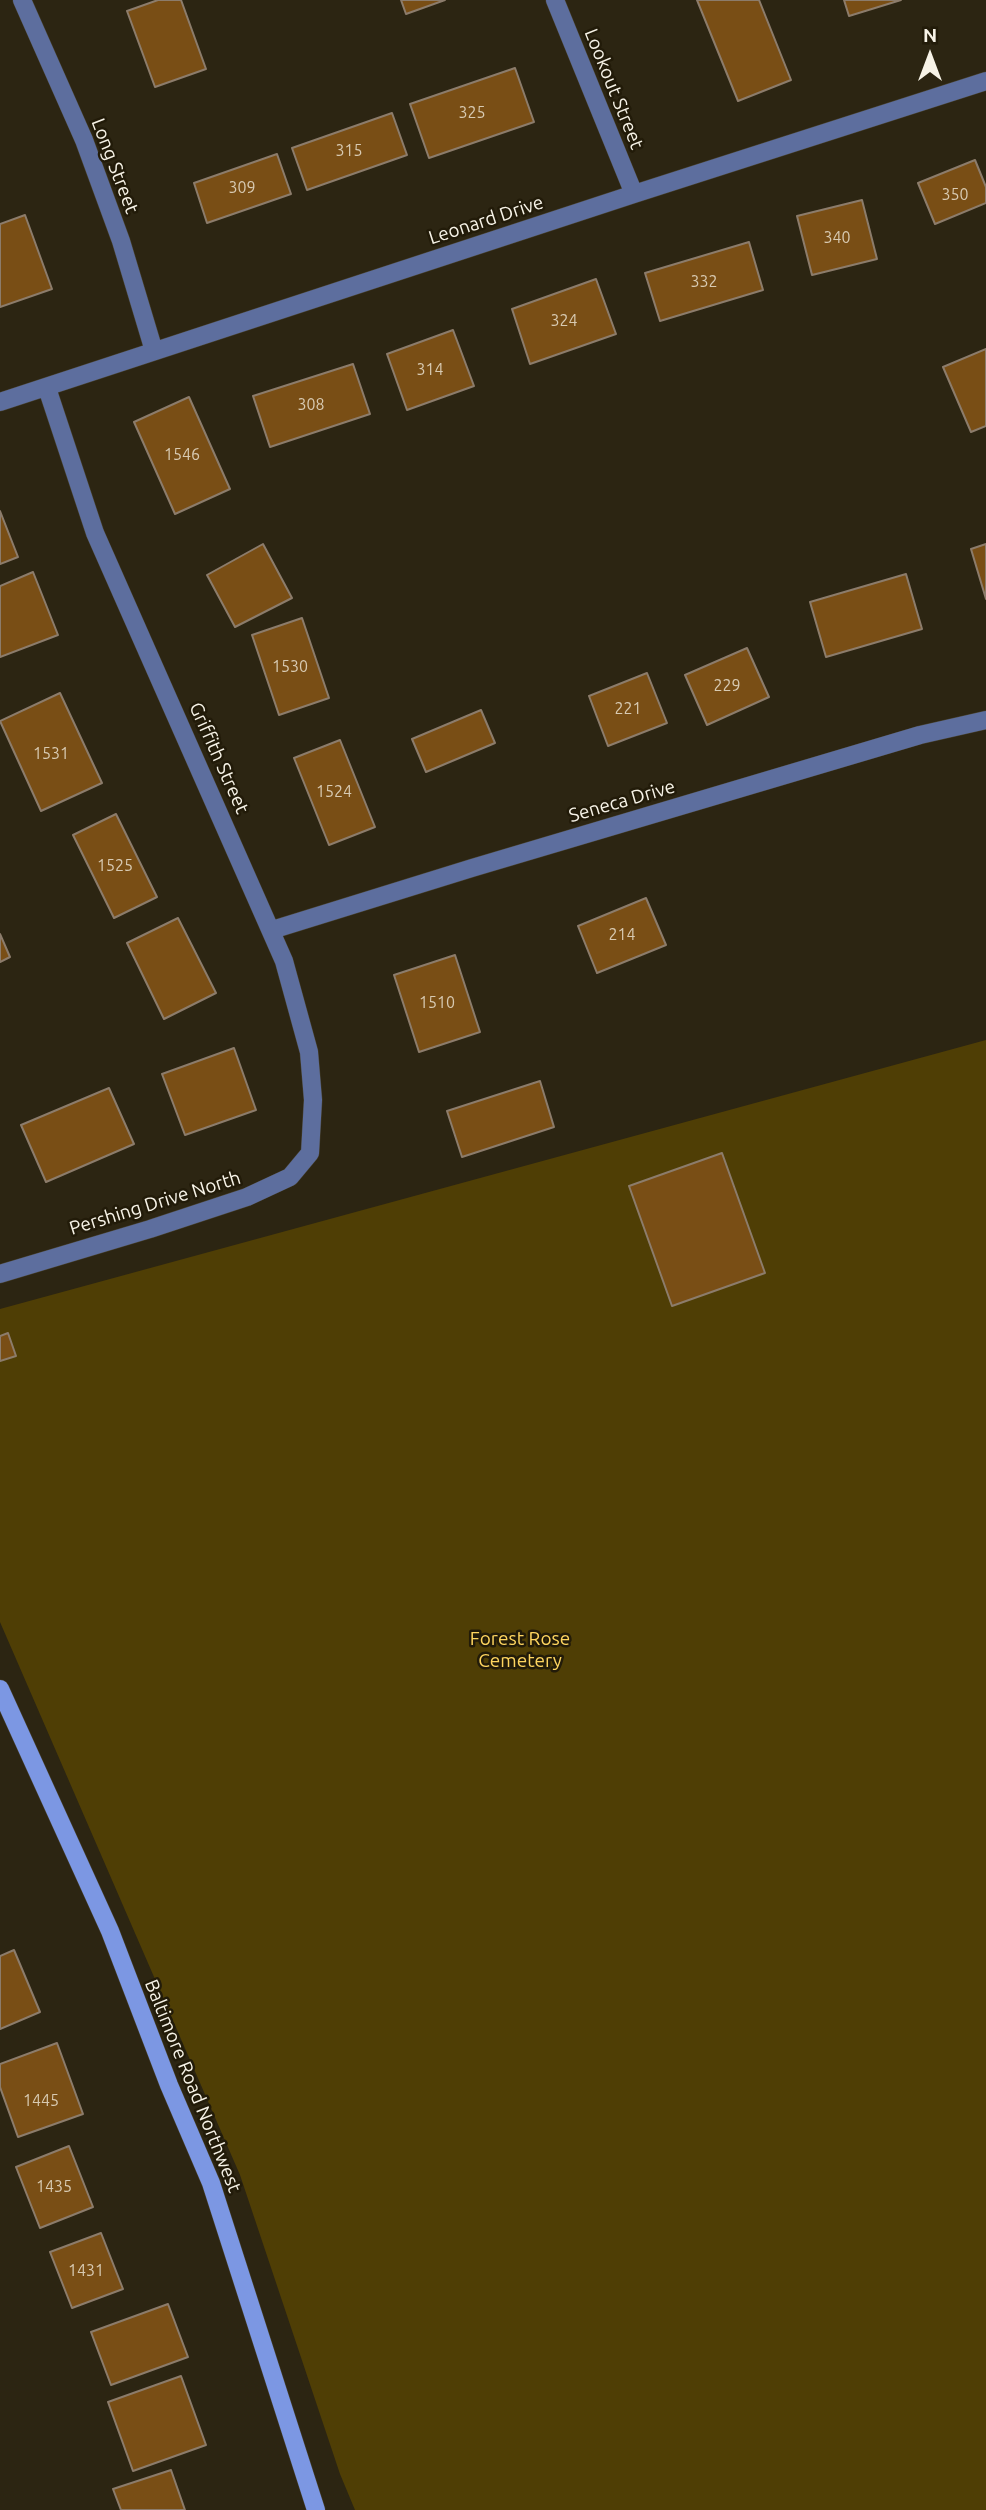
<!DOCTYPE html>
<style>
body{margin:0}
#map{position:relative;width:986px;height:2510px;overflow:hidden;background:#2c2512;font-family:Ubuntu,sans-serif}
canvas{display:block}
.north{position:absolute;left:895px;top:21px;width:70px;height:70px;-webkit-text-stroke:5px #221b09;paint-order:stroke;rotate:0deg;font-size:19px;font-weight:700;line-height:28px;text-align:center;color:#f7f3e7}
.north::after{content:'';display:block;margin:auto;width:24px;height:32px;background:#f7f3e7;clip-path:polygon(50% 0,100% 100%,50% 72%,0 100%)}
</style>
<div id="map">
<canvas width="986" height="2510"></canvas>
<div class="north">N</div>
</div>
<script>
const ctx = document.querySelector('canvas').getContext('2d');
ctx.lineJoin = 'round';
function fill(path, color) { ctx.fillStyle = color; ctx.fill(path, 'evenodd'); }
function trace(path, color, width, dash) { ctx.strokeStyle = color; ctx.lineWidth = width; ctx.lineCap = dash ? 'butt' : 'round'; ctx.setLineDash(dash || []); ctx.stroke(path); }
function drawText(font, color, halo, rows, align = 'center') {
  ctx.font = font + ' Ubuntu,sans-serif'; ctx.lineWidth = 5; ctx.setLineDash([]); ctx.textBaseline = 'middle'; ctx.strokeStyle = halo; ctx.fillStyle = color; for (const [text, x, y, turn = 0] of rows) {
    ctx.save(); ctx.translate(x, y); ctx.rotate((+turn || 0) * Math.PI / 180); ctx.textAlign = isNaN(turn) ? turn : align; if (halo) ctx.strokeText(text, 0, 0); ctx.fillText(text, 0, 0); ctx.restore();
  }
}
fill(new Path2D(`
 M986,1040V2510H355L340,2474L240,2175L0,1622V1309Z`), '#4f3e05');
const building = new Path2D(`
 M158,0H181L206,69L155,87L127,11Z
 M401,0H445L406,14Z
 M697,0H759L791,80L738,101Z
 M844,0H901L849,16Z
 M515,68L534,122L429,158L410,104Z
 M392,113L407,155L307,190L292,148Z
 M277,154L291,194L207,223L194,183Z
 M975,160L986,187V203L935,224L918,183Z
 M862,200L877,259L812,275L797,216Z
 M25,215L52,289L0,307V224Z
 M749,242L763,290L660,321L645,273Z
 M596,279L616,334L530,364L512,309Z
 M453,330L474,386L407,410L387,354Z
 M986,349V426L971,432L943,367Z
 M353,364L370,414L270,447L253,396Z
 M189,397L230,489L175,514L134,422Z
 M0,511L18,557L0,564Z
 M263,544L292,598L235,627L207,575Z
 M986,544V599L971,549Z
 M33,572L58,635L0,657V586Z
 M906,574L922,629L826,657L810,602Z
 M302,618L329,698L279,715L252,635Z
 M747,648L769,697L707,725L685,675Z
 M647,673L667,723L608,746L589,696Z
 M60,693L102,783L41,811L0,721Z
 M481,710L495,743L426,772L412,739Z
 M340,740L375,827L329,845L294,758Z
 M116,814L157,897L114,918L73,835Z
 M646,898L666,945L597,973L578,926Z
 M178,918L216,993L164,1019L127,943Z
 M0,934L10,957L0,962Z
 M455,955L480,1032L419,1052L394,975Z
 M234,1048L256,1110L185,1135L162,1074Z
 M540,1081L554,1127L462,1157L447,1111Z
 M109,1088L134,1144L46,1182L21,1125Z
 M722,1153L765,1273L672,1306L629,1186Z
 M8,1333L16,1356L0,1361V1336Z
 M14,1950L40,2012L0,2029V1956Z
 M57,2043L83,2114L18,2137L0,2087V2064Z
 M69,2146L93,2207L40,2228L16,2167Z
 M101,2233L123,2289L72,2308L50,2252Z
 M168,2304L188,2357L111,2385L91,2332Z
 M181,2376L206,2445L133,2471L108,2402Z
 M171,2470L185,2510H121L113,2489Z`);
fill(building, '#794e15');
trace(building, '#8c7c6b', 2);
const street = new Path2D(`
 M22,0L84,140L121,241L154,351
 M555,0L634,194
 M0,402L634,194L986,81
 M272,930L472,868L920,735L986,720
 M0,1274L150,1229L247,1197L290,1177L310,1153L313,1100L309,1052L284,961L95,533L47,388`);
const secondary = new Path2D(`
 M0,1689L110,1931L169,2085L211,2183L316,2510`);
trace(street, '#484230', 19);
trace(secondary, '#484230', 19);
trace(street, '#5d6e9e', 18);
trace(secondary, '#7c97e3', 18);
drawText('16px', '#d8cab2', null, [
 ["325",472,113],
 ["315",349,151],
 ["309",242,188],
 ["350",955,195],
 ["340",837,238],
 ["332",704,282],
 ["324",564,321],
 ["314",430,370],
 ["308",311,405],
 ["1546",182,455],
 ["1530",290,667],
 ["229",727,686],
 ["221",628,709],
 ["1531",51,754],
 ["1524",334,792],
 ["1525",115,866],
 ["214",622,935],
 ["1510",437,1003],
 ["1445",41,2101],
 ["1435",54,2187],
 ["1431",86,2271]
]);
drawText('19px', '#f7f3e7', '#221b09', [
 ["Lookout Street",614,89,68],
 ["Long Street",115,166,69],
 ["Leonard Drive",486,220,-18],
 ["Griffith Street",219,758,66],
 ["Seneca Drive",622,801,-16],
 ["Pershing Drive North",155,1203,-17],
 ["Baltimore Road Northwest",193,2086,68]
]);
drawText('19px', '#fed55f', '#221b09', [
 ["Forest Rose",520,1639],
 ["Cemetery",520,1661]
]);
</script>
